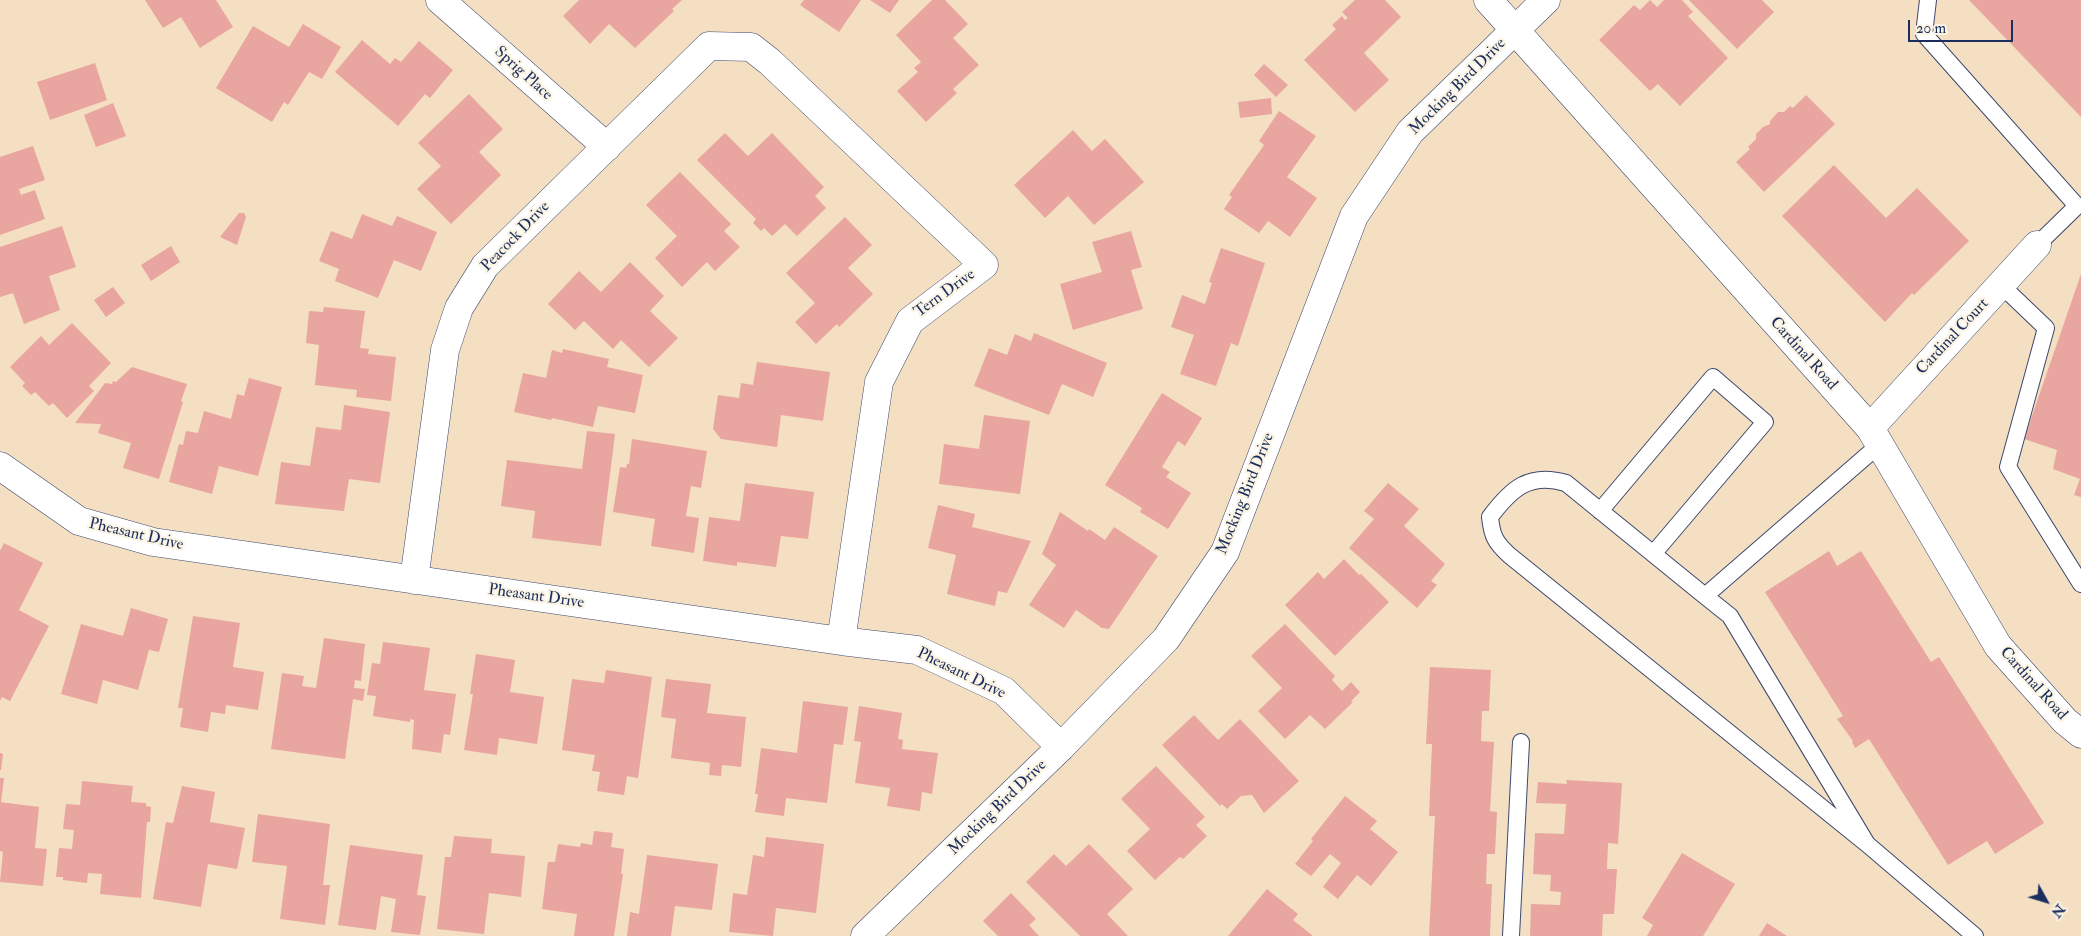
<!DOCTYPE html>
<style>
body{margin:0}
#map{position:relative;width:2081px;height:936px;overflow:hidden;background:#f4dfc2;font-family:"IM FELL Double Pica",serif}
canvas{display:block}
.north{position:absolute;left:2021px;top:876px;width:50px;height:50px;-webkit-text-stroke:4px #fcf5e5;paint-order:stroke;rotate:129deg;font-size:14px;font-weight:700;line-height:20px;text-align:center;color:#1b2f5e}
.north::after{content:'';display:block;margin:auto;width:18px;height:22px;background:#1b2f5e;clip-path:polygon(50% 0,100% 100%,50% 72%,0 100%)}
.scale{position:absolute;left:1908px;top:20px;width:105px;height:22px;box-sizing:border-box;border:2px solid #1b2f5e;border-top:0;padding-left:6px;font-size:15px;line-height:18px;white-space:nowrap;color:#1b2f5e;-webkit-text-stroke:4px #fcf5e5;paint-order:stroke}
</style>
<div id="map">
<canvas width="2081" height="936"></canvas>
<div class="north">N</div>
<div class="scale">20 m</div>
</div>
<script>
const ctx = document.querySelector('canvas').getContext('2d');
ctx.lineJoin = 'round';
function fill(path, color) { ctx.fillStyle = color; ctx.fill(path, 'evenodd'); }
function trace(path, color, width, dash) { ctx.strokeStyle = color; ctx.lineWidth = width; ctx.lineCap = dash ? 'butt' : 'round'; ctx.setLineDash(dash || []); ctx.stroke(path); }
function drawText(font, color, halo, rows, align = 'center') {
  ctx.font = font + ' "IM FELL Double Pica",serif'; ctx.lineWidth = 4.5; ctx.setLineDash([]); ctx.textBaseline = 'middle'; ctx.strokeStyle = halo; ctx.fillStyle = color; for (const [text, x, y, turn = 0] of rows) {
    ctx.save(); ctx.translate(x, y); ctx.rotate((+turn || 0) * Math.PI / 180); ctx.textAlign = isNaN(turn) ? turn : align; if (halo) ctx.strokeText(text, 0, 0); ctx.fillText(text, 0, 0); ctx.restore();
  }
}
fill(new Path2D(`
 M145,0H216L233,27L200,48L181,17L163,28Z
 M579,0H682L672,9L674,11L635,48L609,24L590,44L563,16Z
 M804,0H861L839,32L800,5Z
 M870,0H899L890,13Z
 M932,0H945L968,24L953,38L979,65L953,89L957,93L926,122L897,91L918,72L914,68L921,62L896,35Z
 M1355,0H1385L1401,17L1364,53L1389,80L1355,112L1304,60L1336,29L1332,25L1342,16L1345,20L1348,18L1342,12Z
 M1650,0L1657,7L1664,0H1682L1693,12L1688,16L1728,58L1680,106L1658,84L1650,91L1599,40L1634,5L1640,10Z
 M1689,0H1762L1774,12L1737,49Z
 M1969,0H2081V117Z
 M303,24L341,47L322,79L309,72L288,105L284,102L272,122L216,88L253,26L289,47Z
 M362,40L390,64L395,58L401,62L419,41L453,70L430,98L425,94L398,126L335,72Z
 M95,63L107,100L50,120L37,82Z
 M1264,64L1288,85L1276,97L1254,75Z
 M469,94L503,129L479,152L501,175L451,224L417,189L441,166L418,143Z
 M1806,95L1835,124L1764,192L1736,162L1750,149L1748,147L1756,139V134L1763,127L1770,124V121L1778,112H1784L1790,106L1793,108Z
 M1271,98L1272,114L1240,118L1238,102Z
 M113,103L126,136L96,147L84,115Z
 M1279,111L1316,136L1287,177L1317,198L1290,237L1268,221L1259,233L1224,209L1232,197L1229,195L1264,145L1259,141Z
 M1073,130L1092,151L1105,139L1144,182L1094,225L1068,196L1045,218L1014,185Z
 M725,133L748,156L772,133L824,187L815,196L826,208L797,236L785,224L772,236L764,228L761,231L753,223L756,219L697,160Z
 M33,146L45,180L19,189L21,195L35,190L45,219L0,235V157Z
 M1834,165L1886,218L1917,188L1969,241L1914,295L1912,293L1885,322L1782,216Z
 M680,172L731,224L724,231L740,247L715,271L707,262L682,287L655,258L677,236L646,205Z
 M239,213H244L246,217L237,245L220,237Z
 M362,214L392,226L397,216L437,232L421,271L394,260L378,298L335,281L339,269L319,261L331,231L352,239Z
 M845,217L872,245L848,268L873,294L839,327L837,324L816,344L795,322L815,303L786,273Z
 M62,226L76,267L49,276L60,310L24,324L13,293L0,297V247Z
 M1131,231L1142,267L1131,270L1143,309L1073,330L1060,284L1102,272L1092,242Z
 M171,246L180,262L151,281L141,265Z
 M1221,248L1265,263L1238,346L1231,343L1216,386L1180,374L1194,335L1171,327L1182,295L1205,304L1212,283L1209,282Z
 M630,262L664,296L650,311L678,338L649,367L621,340L613,349L584,321L575,330L548,304L579,271L601,292Z
 M2081,274V497L2074,495L2080,479L2053,469L2057,450L2024,439Z
 M113,287L125,303L106,317L94,300Z
 M324,307L365,311L360,348L369,349L368,354L396,357L391,401L356,397L357,390L315,385L319,345L306,343L309,311L323,312Z
 M72,323L111,363L89,386L94,391L67,418L53,403L49,406L35,392L31,395L22,386L25,383L10,367L41,336L49,345Z
 M1034,333L1107,363L1093,397L1062,384L1049,415L974,386L989,348L1007,355L1015,334L1031,341Z
 M563,349L609,359L607,367L643,375L635,413L598,406L593,427L552,418L551,420L514,412L523,373L546,378L552,350L562,353Z
 M757,362L830,372L823,421L781,415L777,447L721,439L713,429L718,395L739,398L741,383L753,385Z
 M132,367L187,384L181,401L183,402L159,479L123,468L131,443L98,433L101,424L75,423L105,383L112,384L113,381L116,382Z
 M249,378L282,387L258,476L219,466L212,494L169,482L179,444L183,445L186,431L198,433L204,411L231,419L237,394L244,396Z
 M1162,393L1202,418L1185,446L1178,441L1162,467L1170,472L1166,477L1191,493L1168,529L1140,512L1142,508L1105,485Z
 M344,405L390,412L380,483L349,479L344,511L275,504L281,462L310,466L316,427L341,430Z
 M984,415L1030,421L1020,494L939,484L944,444L979,449Z
 M587,431L615,434L601,546L532,538L535,511L501,506L507,460L582,469Z
 M632,439L707,451L701,488L691,486L686,516L699,518L694,553L651,546L655,519L613,512L620,467L626,468L627,464H629Z
 M745,483L814,492L808,539L781,536L776,567L737,562V566L703,561L709,517L740,521Z
 M1388,483L1419,509L1404,526L1445,564L1431,581L1437,585L1417,608L1349,548L1374,519L1364,511Z
 M938,505L975,514L972,527L1031,541L1007,593L998,591L995,606L947,594L956,555L928,548Z
 M1060,512L1088,531L1089,529L1105,540L1114,527L1158,556L1109,629L1102,628L1076,610L1064,628L1029,605L1056,565L1042,554Z
 M4,543L43,563L19,610L49,626L10,701L2,697L0,701V551Z
 M1829,551L1837,566L1861,551L1931,662L1939,657L2044,823L1995,854L1987,841L1948,865L1869,739L1855,748L1852,742L1853,741L1837,719L1843,716L1765,592Z
 M1344,559L1359,575L1361,574L1389,602L1335,656L1285,605L1318,572L1324,579Z
 M131,608L168,619L159,652L149,650L138,690L103,680L97,704L61,694L81,624L123,636Z
 M193,616L240,623L233,667L264,672L258,710L226,705L225,714L211,712L208,732L180,727L183,708H178Z
 M1285,624L1335,676L1332,680L1342,691L1351,682L1360,692L1351,701L1353,702L1325,729L1310,715L1285,739L1258,711L1282,688L1251,656Z
 M324,638L365,644L361,681L355,680L354,688L365,689L363,701L353,699L345,759L271,749L282,673L304,676L302,686L316,688Z
 M383,642L430,648L424,690L456,694L450,735L444,734L441,753L412,749L414,720L410,719V722L373,716L376,696L367,695L372,663L380,664Z
 M476,654L515,660L510,692L544,697L537,744L499,738L497,755L464,750L473,694H470Z
 M1430,667L1491,670L1489,711H1482L1481,741L1494,742L1490,811L1497,812L1495,854H1487L1486,884H1492L1490,936H1429L1435,816H1429L1432,744H1426Z
 M606,670L652,677L638,778L627,776L624,795L597,791L600,772L592,771L595,755L562,750L572,679L604,683Z
 M666,679L711,684L707,713L746,717L741,767L722,765L721,776L709,775L710,763L671,758L676,719L661,717Z
 M803,701L848,707L843,745L834,744L827,803L786,798L784,816L755,812L758,794H755L761,748L797,753Z
 M859,706L902,713L898,739L903,740L902,749L938,753L932,794L922,792L920,811L887,806L890,788L855,783L861,742L854,741Z
 M1194,715L1218,740L1240,719L1299,781L1264,813L1252,795L1241,796L1227,809L1222,804L1220,806L1162,745Z
 M0,753L3,754L1,770H0Z
 M1156,766L1205,817L1196,825L1207,836L1183,859L1180,857L1155,880L1127,851L1150,829L1121,799Z
 M0,778H4L1,802H0Z
 M1566,780L1622,783L1618,844L1608,843L1607,869H1617L1614,914H1603L1602,936H1530L1531,904L1560,905L1561,892L1550,891L1551,875L1533,874L1535,833L1564,834L1566,804L1536,803L1538,782L1567,784Z
 M82,781L133,786L131,802L146,803V806L151,807L150,822H147L141,898L100,894L102,874L88,873L87,883L63,880V877H56L59,848L72,849L74,830L63,829L66,804L80,805Z
 M182,786L215,792L210,822L245,828L237,869L208,864L201,907L153,899L166,822L173,823Z
 M1345,796L1377,821L1370,829L1398,852L1371,886L1357,875L1338,899L1323,887L1341,863L1330,854L1311,876L1295,864L1313,841L1311,839Z
 M0,802L39,807L35,848L47,849L43,886L0,882L3,852L0,851Z
 M258,814L330,824L323,885H330L325,925L280,919L287,866L252,862Z
 M594,831L613,833L611,847L624,849L621,874H623L614,936H574L577,914L542,909L548,862H555L558,844L580,847L581,843L592,845Z
 M454,836L492,839L491,853L525,856L521,897L489,893L484,934L437,929L445,857H451Z
 M766,837L824,844L816,913L776,908L773,936L729,932L733,893L747,895L753,855L764,857Z
 M1089,844L1133,889L1107,914L1128,936H1080L1026,882L1054,854L1066,866Z
 M350,845L423,855L417,895L426,896L420,935L391,932L396,899L381,896L376,930L338,925Z
 M1682,853L1735,884L1703,936H1647L1653,925L1642,918Z
 M647,855L718,864L712,910L675,906L671,936H627L630,912L639,914Z
 M1267,889L1298,914L1293,920L1313,936H1228Z
 M1011,893L1036,919L1029,925L1039,936H998L983,921Z
 M1767,923L1787,936H1759Z`), '#e9a59f');
const service = new Path2D(`
 M1928,0L1924,34L2077,206L2037,245
 M2001,285L2046,328L2008,467L2081,584
 M1879,445L1705,596L1730,616L1867,844L1975,936
 M1600,511L1713,377L1765,422L1653,554
 M1705,596L1566,483C1529,472 1511,489 1490,517C1492,536 1495,542 1509,555L1867,844
 M1511,936L1521,742`);
const minor = new Path2D(`
 M440,0L607,147
 M1515,30L1546,0
 M1870,428L2037,245
 M0,466L79,521L153,542L841,641L917,650L1004,691L1061,747
 M414,580L445,350L459,308L485,266L709,46L751,47L770,62L984,265L910,321L879,382L841,641`);
const tertiary = new Path2D(`
 M1488,0L1870,428L1998,646L2065,721L2081,734
 M865,936L1061,747L1166,639L1225,552L1354,216L1410,132L1515,30`);
trace(service, '#3c496d', 18);
trace(minor, '#3c496d', 29);
trace(tertiary, '#3c496d', 29);
trace(service, '#fff', 16);
trace(minor, '#fff', 28);
trace(tertiary, '#fff', 28);
drawText('16px', '#1b2f5e', '#fcf5e5', [
 ["Sprig Place",523,74,42],
 ["Mocking Bird Drive",1458,87,-45],
 ["Peacock Drive",516,237,-46],
 ["Tern Drive",945,294,-36],
 ["Cardinal Court",1953,337,-47],
 ["Cardinal Road",1803,354,48],
 ["Mocking Bird Drive",1246,494,-68],
 ["Pheasant Drive",136,535,13],
 ["Pheasant Drive",536,597,8],
 ["Pheasant Drive",961,674,26],
 ["Cardinal Road",2033,684,48],
 ["Mocking Bird Drive",998,808,-44]
]);
</script>
